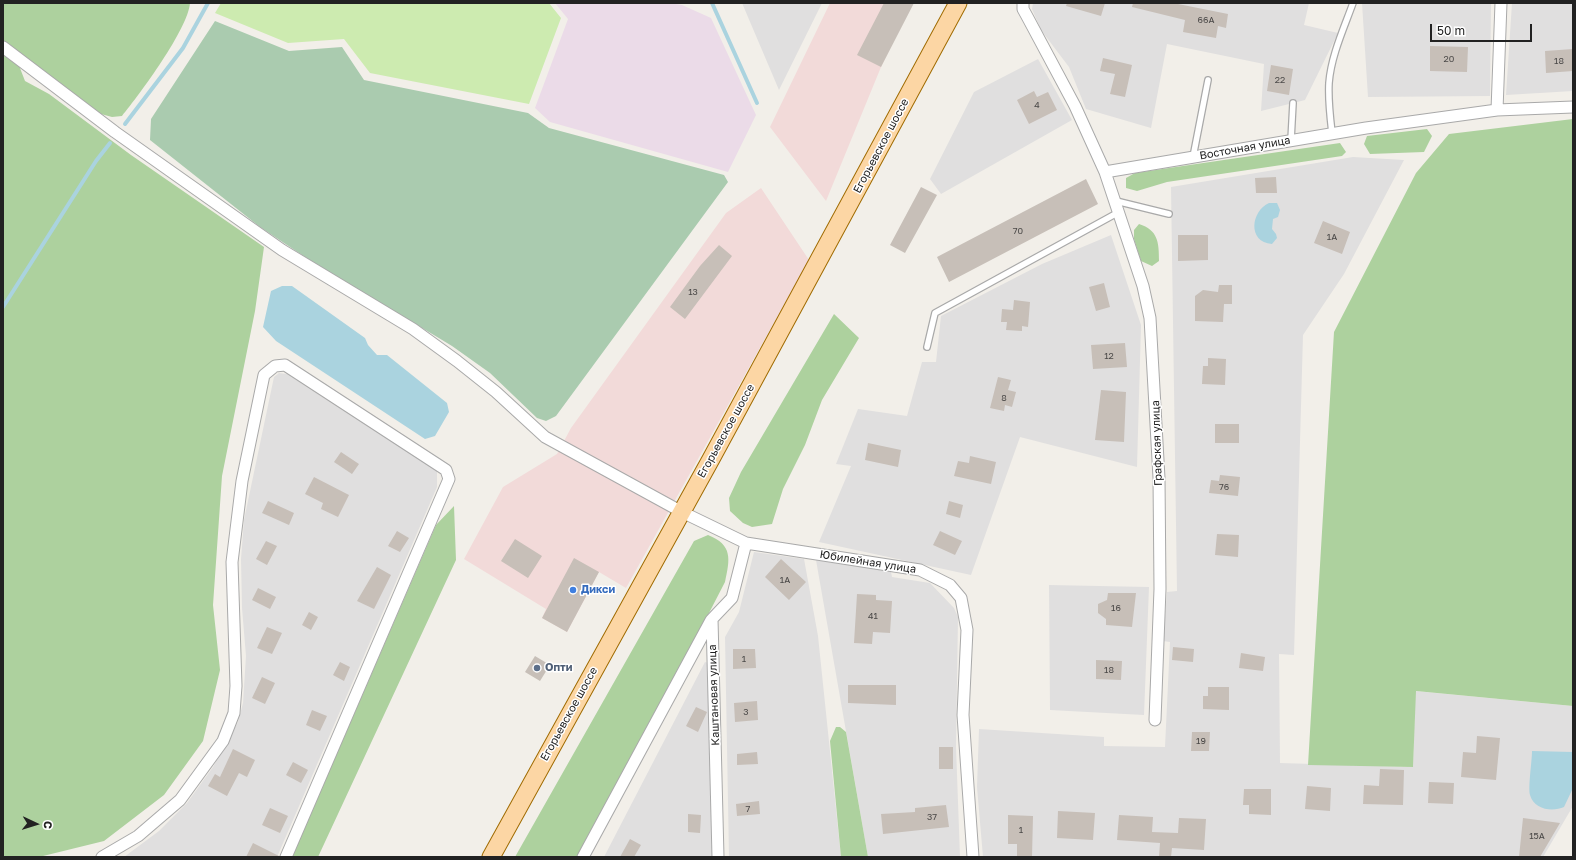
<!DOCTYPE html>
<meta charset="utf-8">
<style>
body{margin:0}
#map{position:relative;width:1576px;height:860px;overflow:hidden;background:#f2efe9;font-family:"Golos Text",sans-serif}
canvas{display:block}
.frame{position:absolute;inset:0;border:4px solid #222;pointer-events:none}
.north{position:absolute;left:16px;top:804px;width:40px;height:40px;-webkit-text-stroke:3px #fff;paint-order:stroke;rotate:94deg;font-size:11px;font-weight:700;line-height:16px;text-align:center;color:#222}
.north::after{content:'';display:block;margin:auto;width:14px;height:18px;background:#222;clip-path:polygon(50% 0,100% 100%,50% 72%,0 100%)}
.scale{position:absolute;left:1430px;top:24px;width:102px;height:18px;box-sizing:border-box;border:2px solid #222;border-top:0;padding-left:5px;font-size:12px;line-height:14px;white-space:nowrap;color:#222;-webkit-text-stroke:3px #fff;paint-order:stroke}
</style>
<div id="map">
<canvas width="1576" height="860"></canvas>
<div class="frame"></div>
<div class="north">С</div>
<div class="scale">50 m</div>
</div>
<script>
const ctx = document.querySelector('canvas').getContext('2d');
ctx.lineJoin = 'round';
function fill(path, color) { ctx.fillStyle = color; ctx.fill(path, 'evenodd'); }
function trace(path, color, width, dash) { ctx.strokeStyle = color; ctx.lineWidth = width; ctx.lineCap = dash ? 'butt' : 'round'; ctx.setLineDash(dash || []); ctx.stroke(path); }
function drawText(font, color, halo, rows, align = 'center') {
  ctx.font = font + ' "Golos Text",sans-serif'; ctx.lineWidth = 3; ctx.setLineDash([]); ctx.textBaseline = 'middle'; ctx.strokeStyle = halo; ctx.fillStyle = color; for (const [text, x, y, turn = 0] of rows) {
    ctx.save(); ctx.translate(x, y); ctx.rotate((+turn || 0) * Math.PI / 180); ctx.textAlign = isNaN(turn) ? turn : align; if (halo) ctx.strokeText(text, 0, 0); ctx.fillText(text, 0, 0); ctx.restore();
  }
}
fill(new Path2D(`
 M742,3H822L779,90Z
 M1033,3H1309L1304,25L1338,33L1305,100L1261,111L1264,64L1167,44L1151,128L1086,109L1069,67L1041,30L1032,9Z
 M1362,3H1491L1490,96L1368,97Z
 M1512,3H1573V91L1506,95Z
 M1038,59L1072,120L941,194L930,179L974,92Z
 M1353,157L1404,160L1344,274L1303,335L1294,655L1279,654L1280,763L1413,767L1415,691L1573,706V806L1543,857H983L977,787L979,729L1104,737V746L1165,747L1170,642L1163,641L1167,592L1177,591L1171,187Z
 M1111,235L1141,325L1137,467L1020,437L971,575L819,542L851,466L836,464L858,409L907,416L922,362H936L941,316L1042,264Z
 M279,373L287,374L437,471V487L277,857H124L159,831L187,803L213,767L238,722L243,703L246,656L242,608L241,559L244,520L274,377Z
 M754,552L804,559L818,636L841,857H729L725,637L739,612Z
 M816,560L891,572L892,577L930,583L954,608L958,617L956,747L960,857H868Z
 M1049,585L1149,587L1144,715L1050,710Z
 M705,662L711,664L712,857H604Z`), '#e0dfdf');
fill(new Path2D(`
 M830,3H912L881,67L826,201L770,127Z
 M761,188L809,260L626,588L599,572L567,632L542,618L546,609L464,559L503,487L557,454L571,428L726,213Z`), '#f2dad9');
fill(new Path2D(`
 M555,3H670L682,5L711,18L756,115L728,172L550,122L535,108L568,19Z`), '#ebdbe8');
fill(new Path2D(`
 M221,3H549L561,18L529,104L370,73L344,39L288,43L215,13Z`), '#cdebb0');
fill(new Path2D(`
 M3,3H190C188,29 140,94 122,116L112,117L101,114L3,40Z
 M3,53L18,63L25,81L49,94L131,155L264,247L255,311L222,476L213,605L220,670L203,741L164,795L104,841L39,857H3Z
 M1573,119V706L1416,691L1413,767L1308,765L1334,332L1416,173L1449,134Z
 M1427,129L1432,136L1424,152L1370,154L1364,144L1367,136Z
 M1340,143L1346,152L1342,156L1167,182L1137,191L1126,188V178L1135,173Z
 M1139,224C1158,230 1159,242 1159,261L1152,266L1141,261L1134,239V230Z
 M834,314L859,338L822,400L805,445L783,489L772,524L752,527L743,523L730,511L729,498L741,472Z
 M454,506L456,560L318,857H292L436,525Z
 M708,535C733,545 730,559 725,582L615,795L577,857H515L694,541Z
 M836,727H840L846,732L868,857H841L830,741Z`), '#add19e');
fill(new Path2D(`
 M215,21L289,51L342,47L364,80L528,113L549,128L724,175L728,182L556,416L546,421L537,418L490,373L452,346L308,259L260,227L150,140L151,119Z`), '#aacbaf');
fill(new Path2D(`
 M1269,203H1277L1280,210L1278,217L1273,219L1272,229L1276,234L1277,238L1272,244C1247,242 1251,211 1269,203Z
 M282,286H292L365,338L368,345L377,355H387L447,403L449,412L435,436L425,439L276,341L263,327L271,291Z
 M1532,751L1573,752V788L1564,807C1553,812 1534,810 1530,795C1528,787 1532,761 1532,751Z`), '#aad3df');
trace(new Path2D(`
 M712,3L757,103
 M125,124L183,48L208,3
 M3,307L96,161L110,143`), '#aad3df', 4);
fill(new Path2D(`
 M884,3H914L881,67L857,55Z
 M1067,3H1105L1101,16L1066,6Z
 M1133,3H1173L1228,14L1226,28L1218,26L1216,38L1183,32L1185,20L1132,7Z
 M1430,46L1468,47L1467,72L1430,71Z
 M1573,49V71L1546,73L1545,51Z
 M1103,58L1132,65L1125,97L1110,94L1115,74L1100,71Z
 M1271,65L1293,69L1289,95L1267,91Z
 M1034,91L1037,97L1048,92L1057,110L1029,124L1017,100Z
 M1276,177L1277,193H1256L1255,178Z
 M1086,179L1098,204L949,282L937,257Z
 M921,187L937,195L905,253L890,245Z
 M1323,221L1350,232L1342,254L1314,243Z
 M1178,235H1208V260L1178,261Z
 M719,245L732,256L685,319L670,307L700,266Z
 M1104,283L1110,307L1096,311L1089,287Z
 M1219,285H1232V304H1224L1223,322L1195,321V296L1203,290L1218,292Z
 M1014,300L1030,302L1028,327L1022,326V331L1006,330L1007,322H1001L1002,309L1013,310Z
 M1125,343L1127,367L1093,369L1091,345Z
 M1208,358L1226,359L1225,385L1202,384L1203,366H1208Z
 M998,377L1011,380L1008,390L1016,392L1012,407L1005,405L1004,411L990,408Z
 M1101,390L1126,392L1124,442L1095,440Z
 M1215,424H1239V443H1215Z
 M868,443L901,450L898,467L865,460Z
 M341,452L359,464L352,474L334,462Z
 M970,456L996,462L991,484L954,476L958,461L969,463Z
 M1220,475L1240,477L1238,496L1209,493L1211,480L1219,481Z
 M314,477L349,495L338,517L321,509L323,503L305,494Z
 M268,501L294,513L289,525L262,513Z
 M949,501L963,505L960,518L946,514Z
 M397,531L409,538L400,552L388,546Z
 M940,531L962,541L955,555L933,545Z
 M1217,534L1239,535L1238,557L1215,555Z
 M515,539L542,556L528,578L501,561Z
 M266,541L277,546L267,565L256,559Z
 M574,558L599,572L567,632L542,618Z
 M781,559L806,582L789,600L765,577Z
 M377,567L391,575L374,609L357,601Z
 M258,588L276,597L270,609L252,600Z
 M1108,593H1136L1132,627L1106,625V619L1098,613V604L1107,600Z
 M857,594L876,595V600L892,601L890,633L873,632L872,644L854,643Z
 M309,612L318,617L311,630L302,625Z
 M267,627L282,633L272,654L257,648Z
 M1173,647L1194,649L1193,662L1172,660Z
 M733,649H755L756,668L733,669Z
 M1241,653L1265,657L1263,671L1239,668Z
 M535,656L550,665L540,681L525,672Z
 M1096,660L1122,661L1121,680L1096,679Z
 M340,662L350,667L344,681L333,675Z
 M262,677L275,683L265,704L252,698Z
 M848,685H896V705L848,703Z
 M1208,687H1229V710L1203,709V696H1208Z
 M757,701L758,720L735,722L734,703Z
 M696,707L707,712L698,732L686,726Z
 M312,710L327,716L320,731L306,725Z
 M1192,732H1210L1209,751H1191Z
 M1477,736L1500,738L1496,780L1461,777L1463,752L1476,753Z
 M939,747H953V769H939Z
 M233,749L255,760L247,777L239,773L227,796L208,786L215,774L220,777Z
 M757,752L758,764L737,765V754Z
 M293,762L308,770L301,783L286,775Z
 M1380,769L1404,770L1403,805L1363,804L1364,785L1379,786Z
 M1429,782L1454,783L1453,804L1428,803Z
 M1307,786L1331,788L1330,811L1305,809Z
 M1244,789H1271V815L1249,814V805H1243Z
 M759,801L760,814L737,816L736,804Z
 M946,805L949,827L883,834L881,814L915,812V808Z
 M270,808L288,816L280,833L262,825Z
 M1058,811L1095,813L1093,840L1057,838Z
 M688,814L701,815L700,833L688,832Z
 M1008,815L1033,816L1032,857H1017V844H1008Z
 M1119,815L1153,817L1152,832L1178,833L1179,818L1206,819L1204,850L1172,848L1171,857H1159L1160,843L1117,840Z
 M1523,818L1560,823L1540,857H1519Z
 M630,839L641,845L634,857H620Z
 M253,843L279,856V857H246Z`), '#c7bfb8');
const lane = new Path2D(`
 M1332,133C1330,116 1328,100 1329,83C1331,56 1344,28 1353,3
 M1291,140L1293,103
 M1193,157L1208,80
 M1116,201L1169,214
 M927,347L935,313L1119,212`);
const street = new Path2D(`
 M1023,3V9L1029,20L1075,106L1105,172L1143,286L1150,318L1159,478L1160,589L1155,720
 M3,47L115,132L282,250L413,329L457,361L496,392L545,437L682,512L746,543L920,570L950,585L961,598L967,630L963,715L973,857
 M1497,110L1501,3
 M1105,172L1366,128L1497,110L1573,107
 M102,857L138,836L180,800L223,741L234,713L236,686L232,562L242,481L264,375L275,366L285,365L446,470L449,479L286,857
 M583,857L711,620
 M718,857L712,619L732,598L746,543`);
const primary = new Path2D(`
 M491,857L711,459L958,3`);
trace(lane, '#a9a9a9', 8);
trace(street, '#a9a9a9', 13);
trace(primary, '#a06b00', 19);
trace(lane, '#fff', 5.5);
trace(street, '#fff', 11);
trace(primary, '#fcd6a4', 17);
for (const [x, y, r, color] of [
 [573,590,4,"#3f7fe0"],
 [537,668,4,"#5c6f8a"]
]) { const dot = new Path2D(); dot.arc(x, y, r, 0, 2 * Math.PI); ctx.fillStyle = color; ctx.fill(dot); trace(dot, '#fff', 1.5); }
drawText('9px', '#4b4948', null, [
 ["66А",1206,20],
 ["20",1449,59],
 ["18",1559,61],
 ["22",1280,80],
 ["4",1037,105],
 ["70",1018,231],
 ["1А",1332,237],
 ["13",693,292],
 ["12",1109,356],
 ["8",1004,398],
 ["76",1224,487],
 ["1А",785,580],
 ["16",1116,608],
 ["41",873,616],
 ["1",744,659],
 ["18",1109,670],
 ["3",746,712],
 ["19",1201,741],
 ["7",748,809],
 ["37",932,817],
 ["1",1021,830],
 ["15А",1537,836]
]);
drawText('11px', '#222', '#fff', [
 ["Егорьевское шоссе",881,146,-62],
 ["Восточная улица",1245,148,-10],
 ["Егорьевское шоссе",726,431,-61],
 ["Графская улица",1157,443,-92],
 ["Юбилейная улица",868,562,9],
 ["Каштановая улица",714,695,-92],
 ["Егорьевское шоссе",569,714,-61]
]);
drawText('bold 11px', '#366cbe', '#fff', [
 ["Дикси",581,590]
], 'left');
drawText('bold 11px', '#4e5e75', '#fff', [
 ["Опти",545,668]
], 'left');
</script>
